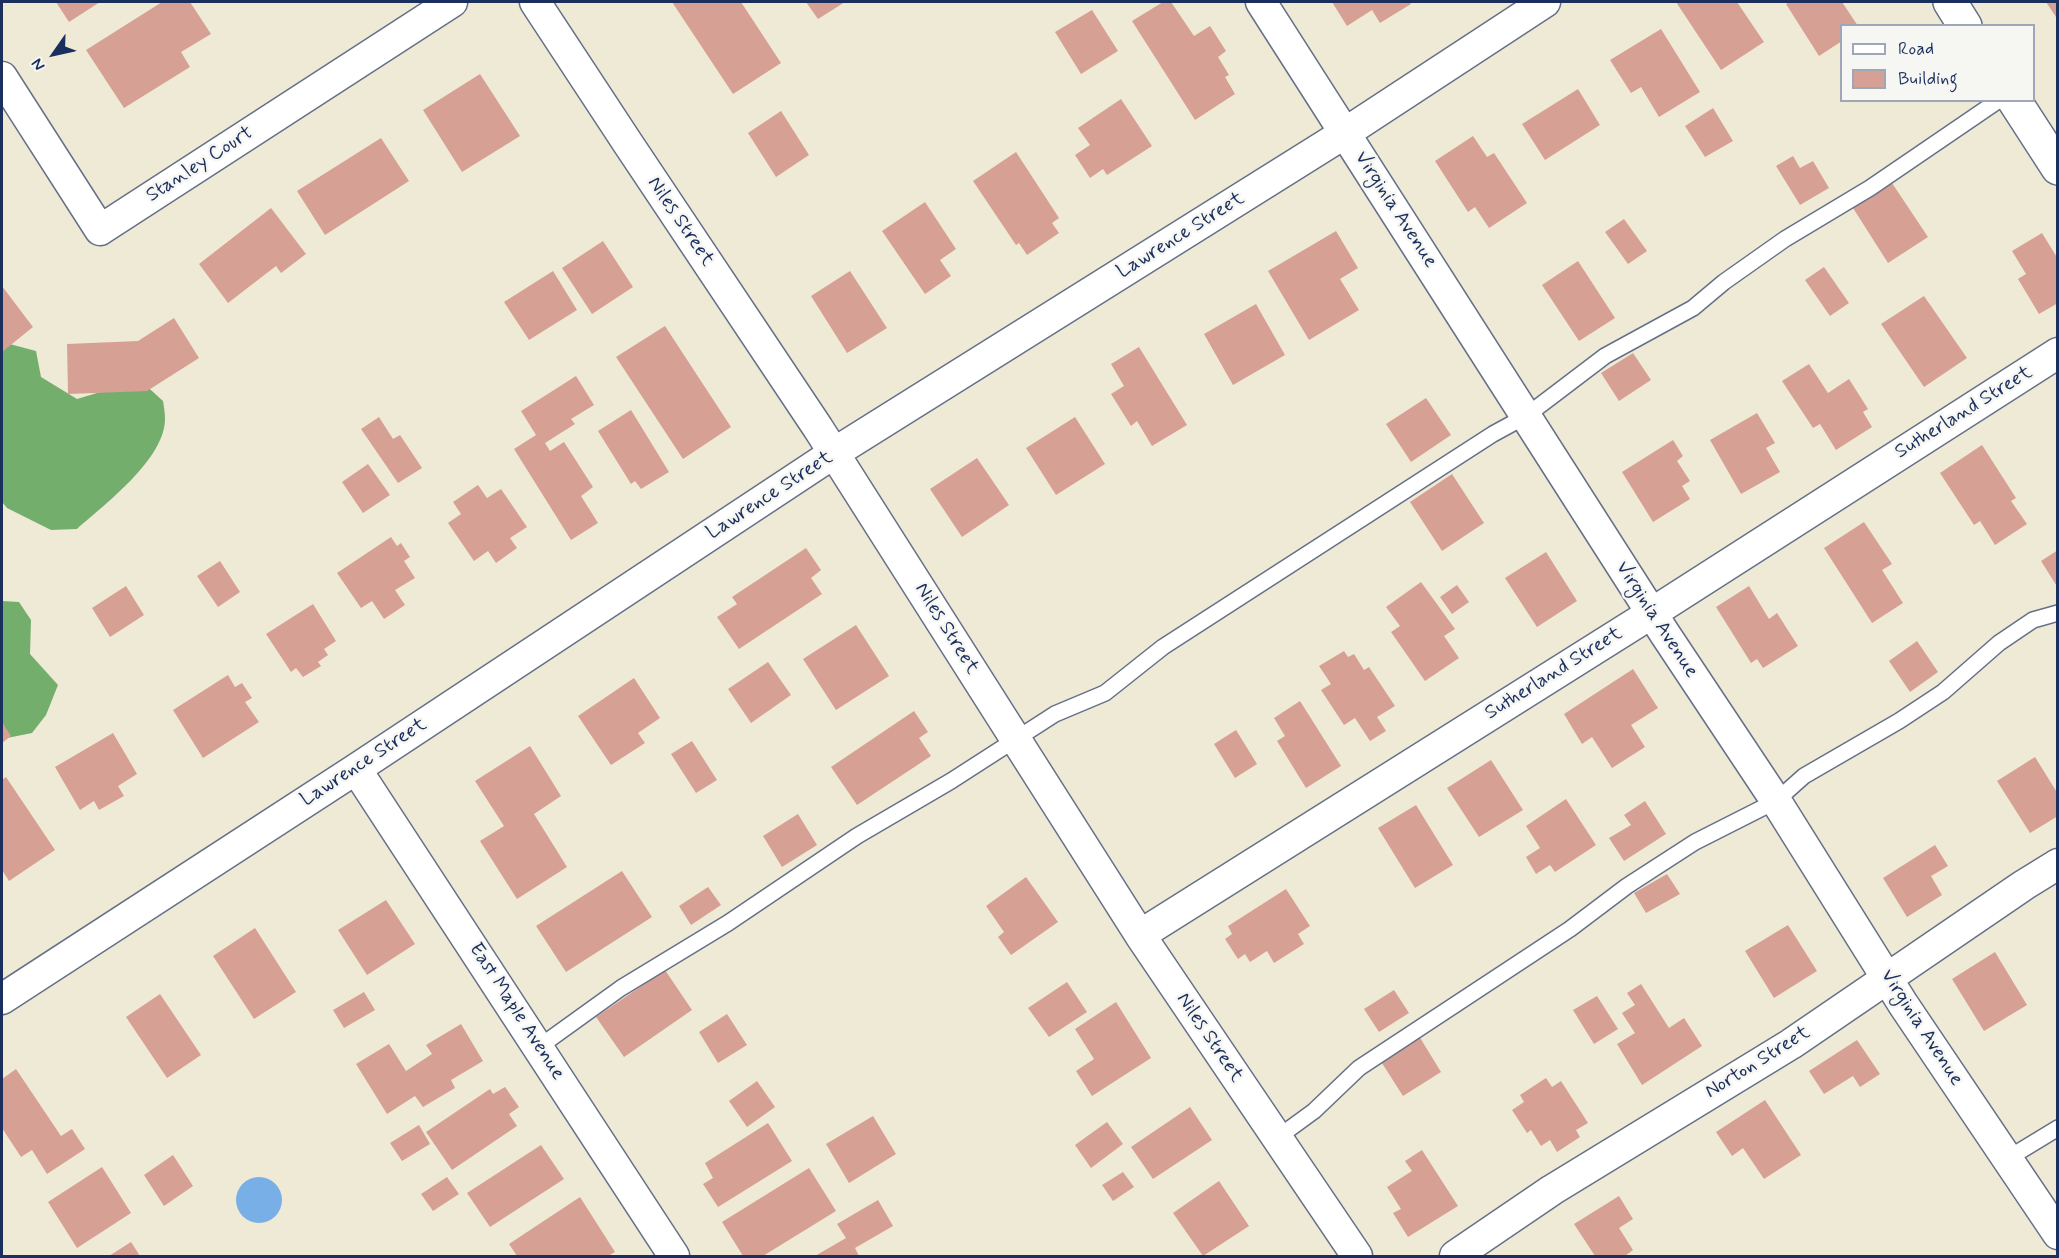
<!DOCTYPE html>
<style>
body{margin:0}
#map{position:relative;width:2059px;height:1258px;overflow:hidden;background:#efead5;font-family:Mynerve,sans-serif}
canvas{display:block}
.frame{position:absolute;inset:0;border:3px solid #1b2f5e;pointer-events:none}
.legend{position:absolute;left:1840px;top:24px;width:195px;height:78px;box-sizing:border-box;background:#f6f6f2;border:2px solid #9ea6b7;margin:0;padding:8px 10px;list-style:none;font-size:18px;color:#1b2f5e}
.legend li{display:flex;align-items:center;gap:12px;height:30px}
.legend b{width:30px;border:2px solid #9ea6b7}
.north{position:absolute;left:24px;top:24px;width:60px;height:60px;-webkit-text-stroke:4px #f6f6f2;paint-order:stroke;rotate:236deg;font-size:16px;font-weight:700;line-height:24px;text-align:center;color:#1b2f5e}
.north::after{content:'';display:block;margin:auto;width:21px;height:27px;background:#1b2f5e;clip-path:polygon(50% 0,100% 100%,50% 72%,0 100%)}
</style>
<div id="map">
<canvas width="2059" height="1258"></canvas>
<div class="frame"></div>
<ul class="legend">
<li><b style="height:8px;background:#fff"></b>Road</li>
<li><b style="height:16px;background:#d7a094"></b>Building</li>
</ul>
<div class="north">N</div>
</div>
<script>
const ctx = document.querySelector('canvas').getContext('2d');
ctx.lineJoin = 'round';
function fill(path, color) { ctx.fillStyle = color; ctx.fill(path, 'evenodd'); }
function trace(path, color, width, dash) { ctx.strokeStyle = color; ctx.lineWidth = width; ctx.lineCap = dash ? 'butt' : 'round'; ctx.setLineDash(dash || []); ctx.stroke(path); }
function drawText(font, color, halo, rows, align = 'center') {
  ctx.font = font + ' Mynerve,sans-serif'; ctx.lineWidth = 5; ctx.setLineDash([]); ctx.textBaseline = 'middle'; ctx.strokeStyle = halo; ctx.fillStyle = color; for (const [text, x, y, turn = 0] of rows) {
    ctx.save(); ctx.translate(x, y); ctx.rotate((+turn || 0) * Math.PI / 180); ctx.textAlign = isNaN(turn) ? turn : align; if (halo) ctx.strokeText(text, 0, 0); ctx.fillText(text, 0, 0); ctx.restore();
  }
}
fill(new Path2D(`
 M2,342L36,351L41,377L77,399L140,380L163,401C164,407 165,413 165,419C165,459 105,504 77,529L51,530L7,508L2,502Z
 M2,601L19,602L31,620L30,654L58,685L46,715L32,733L2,739Z`), '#74ae6d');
fill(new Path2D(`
 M236 1200a23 23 0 1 1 46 0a23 23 0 1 1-46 0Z`), '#79afe7');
fill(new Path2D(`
 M56,2H100L69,22Z
 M162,2H190L211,34L181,52L190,67L124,108L86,50Z
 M672,2H741L781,63L733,94Z
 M806,2H845L818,19Z
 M1163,2H1171L1194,36L1210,26L1226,51L1218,57L1229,75L1225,77L1235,94L1195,120L1132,21Z
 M1332,2H1410L1411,4L1380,23L1372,10L1347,26Z
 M1676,2H1737L1764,42L1721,70Z
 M1789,2H1842L1858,26H1842V41L1819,56L1786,4Z
 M2046,2H2058V20Z
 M1092,10L1118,51L1081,74L1055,32Z
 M1661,29L1700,92L1659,117L1641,87L1631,93L1610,60Z
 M480,74L520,136L462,172L423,110Z
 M1578,89L1600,125L1545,160L1522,124Z
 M1121,99L1152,146L1107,175L1103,169L1090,178L1075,155L1090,145L1078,128Z
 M1713,108L1733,141L1705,157L1685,126Z
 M781,111L809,155L776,177L748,133Z
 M1473,136L1487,157L1494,153L1527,203L1489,228L1475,207L1468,212L1435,161Z
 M381,138L409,181L325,235L297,191Z
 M1016,152L1059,218L1052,223L1059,233L1027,255L1019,243L1016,245L973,181Z
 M1793,156L1800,168L1813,161L1829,188L1800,205L1776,166Z
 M1892,183L1928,237L1888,263L1853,208Z
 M925,202L956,249L940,260L951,276L925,294L882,231Z
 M271,208L306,254L281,273L276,266L228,303L199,264Z
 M1624,219L1647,251L1628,264L1605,232Z
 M1336,231L1358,268L1340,279L1359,310L1309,340L1268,271Z
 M2042,233L2058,259V303L2039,314L2018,279L2026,274L2012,251Z
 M603,241L633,287L592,314L562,268Z
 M1578,261L1615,318L1579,341L1542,285Z
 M1824,267L1849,303L1830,316L1805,280Z
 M553,271L577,310L529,340L504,302Z
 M850,271L887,328L847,353L811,296Z
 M2,286L33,327L2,352Z
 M1924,296L1967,358L1924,387L1881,324Z
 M1256,304L1285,355L1233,385L1204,334Z
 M174,318L199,358L147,391L68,394L67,344L138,341Z
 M665,326L731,427L683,459L616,357Z
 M1139,347L1187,425L1152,446L1137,421L1131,426L1111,394L1124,386L1111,364Z
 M1633,353L1651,380L1619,401L1601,373Z
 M1809,364L1828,393L1849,379L1868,409L1863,412L1872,427L1836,450L1820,424L1813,428L1782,381Z
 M576,376L594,405L571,419L575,424L545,443L550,451L564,442L593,487L581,496L598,523L571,540L514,449L536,435L521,411Z
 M1426,398L1451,435L1411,462L1386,424Z
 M631,410L669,472L641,489L635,481L631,484L598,431Z
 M1757,413L1775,443L1766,448L1780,472L1741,494L1710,440Z
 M379,417L393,439L400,435L422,468L398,483L361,429Z
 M1075,417L1105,464L1056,495L1026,448Z
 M1673,440L1683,456L1677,461L1690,481L1682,486L1690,499L1653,522L1622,472Z
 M1982,445L2016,498L2011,501L2027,524L1995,545L1980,521L1974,525L1940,473Z
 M977,458L1009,505L962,537L930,489Z
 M368,464L390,495L363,513L342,482Z
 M1452,474L1484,523L1442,551L1410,502Z
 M478,485L487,498L501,489L527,527L510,538L517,548L496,563L488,551L474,561L448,523L461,514L453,502Z
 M1864,522L1892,564L1882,570L1903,603L1872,623L1824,548Z
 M391,537L397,546L401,543L410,557L404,561L415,578L395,590L405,605L384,619L372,601L361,608L337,573Z
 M806,548L821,570L811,578L822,594L739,649L717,617L737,604L732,597Z
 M2058,550V588L2041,561Z
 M1546,552L1577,601L1537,627L1505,578Z
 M220,561L240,592L218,607L197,576Z
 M1421,582L1455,629L1444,636L1459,658L1425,681L1391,632L1400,626L1386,607Z
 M1457,585L1469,602L1452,614L1440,597Z
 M126,586L144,615L110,637L92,608Z
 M1749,586L1769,619L1777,613L1798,646L1763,668L1757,659L1751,663L1716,607Z
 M313,604L336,641L324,649L328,655L318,662L321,666L303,677L296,668L291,672L266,634Z
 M856,625L889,676L836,710L803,659Z
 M1917,641L1938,672L1910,692L1889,661Z
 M1344,651L1348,657L1354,654L1364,670L1369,667L1395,706L1377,717L1386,731L1370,741L1355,718L1344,725L1321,690L1331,684L1319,666Z
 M768,662L791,695L751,723L728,689Z
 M1633,669L1658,708L1631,725L1645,747L1612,768L1592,737L1582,744L1564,714Z
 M228,675L235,687L242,683L252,698L245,702L259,722L203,758L173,710Z
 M634,678L660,718L638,733L645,743L611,765L578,716Z
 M1300,701L1341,766L1306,788L1277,741L1285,736L1274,718Z
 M914,711L928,732L919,738L931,756L857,805L831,767Z
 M2,722L11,736L2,743Z
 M1236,730L1257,764L1235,778L1214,744Z
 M113,733L137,774L118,786L124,796L99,810L94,801L80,810L55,767Z
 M692,741L717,780L696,793L671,754Z
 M530,746L561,796L534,814L567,867L517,899L480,841L504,826L475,781Z
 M2035,757L2058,794V816L2030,833L1997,781Z
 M1491,760L1523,810L1479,837L1447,788Z
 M6,777L55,850L9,881L2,870V780Z
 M1566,799L1596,845L1555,872L1550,865L1536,874L1526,857L1540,848L1526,826Z
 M1645,801L1666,834L1624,861L1609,838L1631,825L1624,815Z
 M1416,805L1453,865L1415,888L1378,828Z
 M798,814L817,845L782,867L763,836Z
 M1935,845L1948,866L1931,876L1942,895L1907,917L1883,878Z
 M622,871L652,917L566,972L536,926Z
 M1667,874L1680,894L1646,913L1634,893Z
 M1026,877L1058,922L1011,955L998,937L1004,932L986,906Z
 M708,887L721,905L691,925L679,906Z
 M1286,889L1310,926L1298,934L1304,944L1274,963L1267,951L1250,962L1245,954L1238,959L1225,939L1232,934L1228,926Z
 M386,900L415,944L367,975L338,930Z
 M1788,925L1817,971L1774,998L1745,951Z
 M255,928L296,992L254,1019L213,956Z
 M1995,952L2027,1005L1984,1031L1952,979Z
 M665,970L692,1010L624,1057L596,1017Z
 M1067,982L1087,1012L1049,1037L1028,1008Z
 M1641,984L1669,1028L1684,1018L1702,1046L1642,1085L1617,1044L1635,1033L1622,1013L1635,1005L1627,993Z
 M1394,990L1409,1013L1379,1032L1364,1009Z
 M364,992L375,1010L344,1028L333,1010Z
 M160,994L201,1055L167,1078L126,1017Z
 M1597,996L1618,1029L1594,1044L1573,1010Z
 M1116,1002L1151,1058L1092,1096L1076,1071L1094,1059L1075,1029Z
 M727,1014L747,1045L718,1063L699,1032Z
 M461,1024L483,1061L451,1080L455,1088L423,1107L415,1096L387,1114L356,1064L389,1044L406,1071L432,1054L426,1045Z
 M1419,1036L1441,1072L1403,1096L1380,1060Z
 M1857,1040L1880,1074L1860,1087L1853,1076L1824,1094L1809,1071Z
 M16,1069L61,1136L72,1129L85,1149L47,1174L32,1150L21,1157L2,1128V1079Z
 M1546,1078L1552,1087L1561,1081L1588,1123L1576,1130L1580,1137L1557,1152L1550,1140L1541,1146L1531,1130L1527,1133L1512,1110L1524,1102L1520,1095Z
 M757,1081L775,1107L747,1127L729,1101Z
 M505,1087L519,1107L509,1114L517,1126L452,1170L426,1132L490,1089L493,1094Z
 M1765,1100L1801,1155L1764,1179L1743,1148L1732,1156L1716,1132Z
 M1190,1107L1212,1140L1153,1179L1131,1147Z
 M873,1116L896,1154L849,1183L826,1144Z
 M1107,1122L1123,1144L1091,1168L1075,1145Z
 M768,1123L792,1161L718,1207L703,1184L713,1178L705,1163Z
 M419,1125L430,1144L402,1161L390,1143Z
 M541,1145L564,1179L490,1227L467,1193Z
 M1422,1150L1458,1206L1408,1237L1393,1213L1401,1209L1387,1187L1412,1171L1405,1161Z
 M173,1155L193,1186L164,1206L144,1175Z
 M102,1167L131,1213L77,1248L48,1202Z
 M809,1168L836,1211L763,1256H743L722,1222Z
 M1123,1172L1134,1187L1113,1201L1102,1185Z
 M447,1177L459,1194L433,1211L421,1194Z
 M1219,1181L1249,1226L1203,1256L1173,1213Z
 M1619,1196L1633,1219L1619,1228L1633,1250L1625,1256H1595L1574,1224Z
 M580,1197L615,1252L608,1256H517L509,1244Z
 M878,1200L893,1226L855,1248L859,1256H815L846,1238L837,1224Z
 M131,1242L140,1256H109Z`), '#d7a094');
const service = new Path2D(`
 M539,1047L621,988L728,923L857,836L951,781L1055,714L1105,693L1163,647L1493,434L1526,416L1605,356L1693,308L1724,282L1785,239L1870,188L1999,100
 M1277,1138L1314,1111L1359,1068L1570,929L1627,886L1695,842L1776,801L1804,776L1899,721L1943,692L1999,643L2033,620L2058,613
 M2007,1159L2058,1128`);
const minor = new Path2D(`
 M535,2L627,142L818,428L1140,935L1357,1256
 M1261,2L1665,634L1776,801L1903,1004L2058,1234
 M2,77L100,230L452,2
 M356,769L674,1256
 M1140,935L1652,613L2058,353
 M2,999L356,769L834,453L1345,133L1545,2
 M1455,1256L1552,1190L1791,1044L2024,885L2058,864`);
const tertiary = new Path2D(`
 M1950,2L1965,26
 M2014,100L2058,168`);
trace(service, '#657088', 18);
trace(minor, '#657088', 33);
trace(tertiary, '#657088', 36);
trace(service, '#fff', 15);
trace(minor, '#fff', 30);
trace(tertiary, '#fff', 33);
drawText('20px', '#1b2f5e', '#f6f6f2', [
 ["Stanley Court",200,165,-33],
 ["Virginia Avenue",1395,210,57],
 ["Niles Street",680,222,56],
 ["Lawrence Street",1181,236,-32],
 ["Sutherland Street",1964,413,-32],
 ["Lawrence Street",770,496,-33],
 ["Virginia Avenue",1656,620,57],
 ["Niles Street",946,629,58],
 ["Sutherland Street",1554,674,-32],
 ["Lawrence Street",364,763,-33],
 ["East Maple Avenue",516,1012,57],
 ["Virginia Avenue",1921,1028,57],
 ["Niles Street",1209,1038,56],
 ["Norton Street",1758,1063,-32]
]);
</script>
